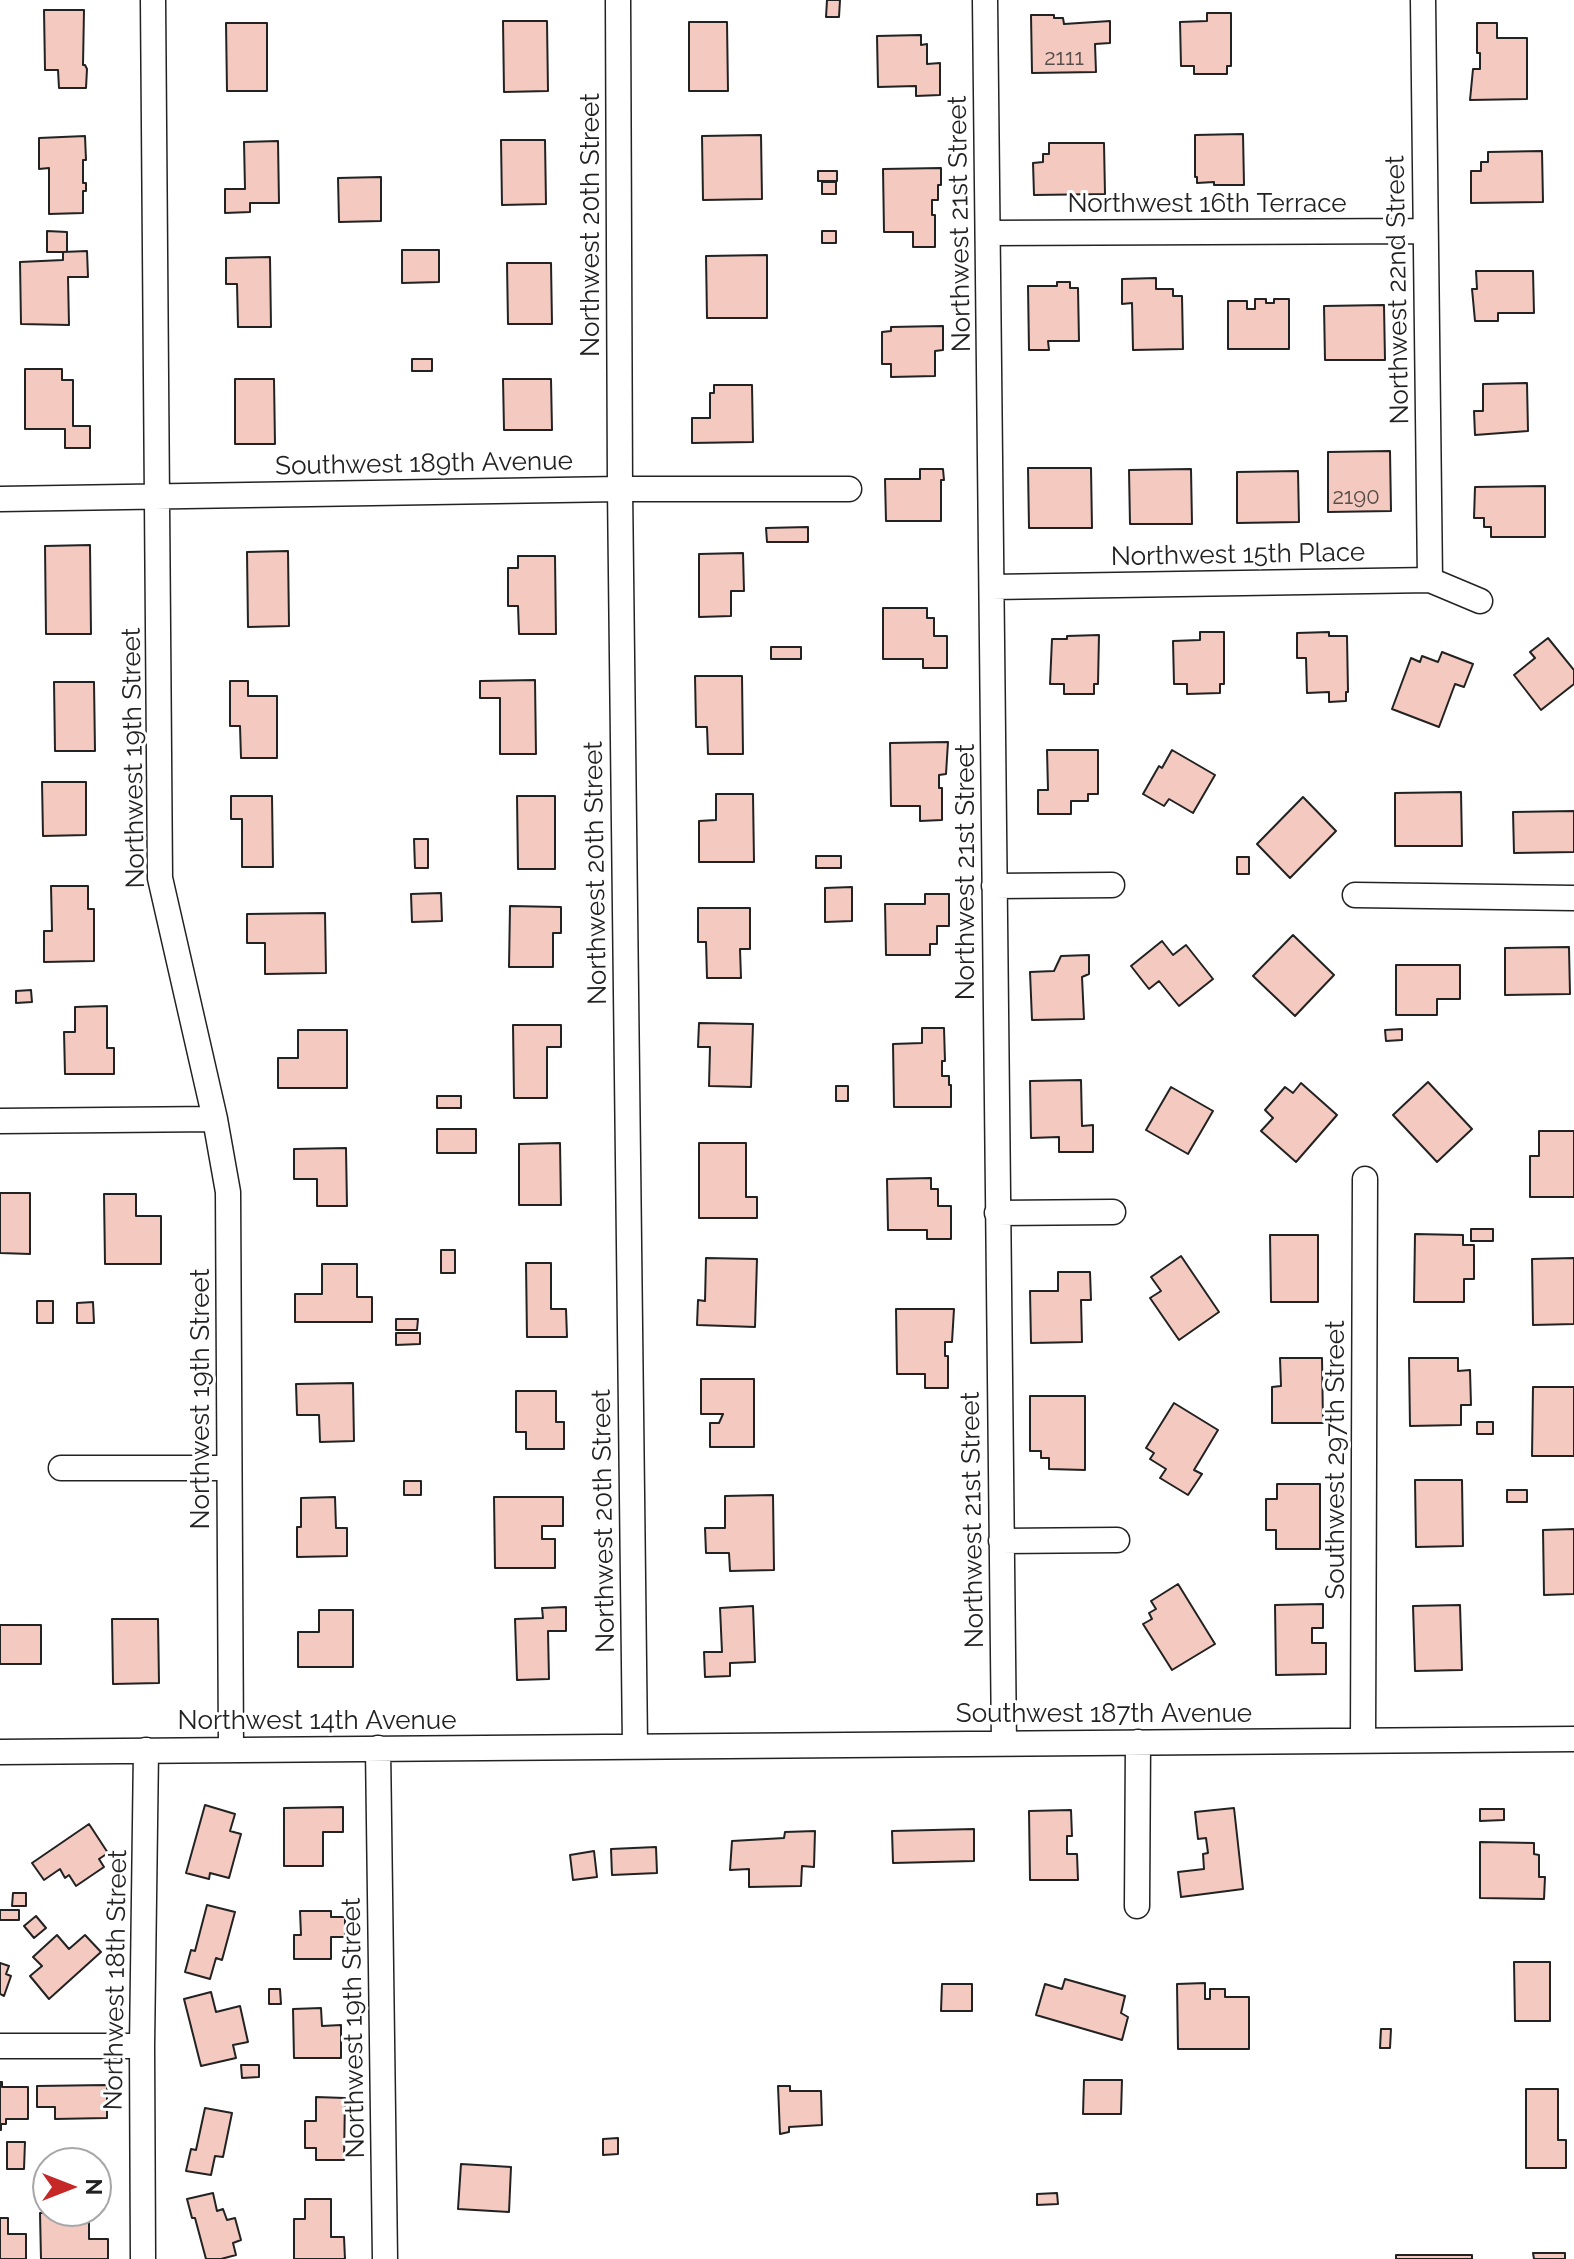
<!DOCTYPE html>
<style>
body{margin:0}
#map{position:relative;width:1574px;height:2259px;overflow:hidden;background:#fff;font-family:Raleway,sans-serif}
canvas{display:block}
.north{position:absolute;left:32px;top:2147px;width:80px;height:80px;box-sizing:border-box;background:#fff;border:2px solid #a7a7a7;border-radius:50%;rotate:90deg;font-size:22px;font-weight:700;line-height:32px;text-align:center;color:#222}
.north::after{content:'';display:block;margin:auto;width:28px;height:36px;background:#c62828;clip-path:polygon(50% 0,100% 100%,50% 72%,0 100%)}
</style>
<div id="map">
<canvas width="1574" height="2259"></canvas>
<div class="north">N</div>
</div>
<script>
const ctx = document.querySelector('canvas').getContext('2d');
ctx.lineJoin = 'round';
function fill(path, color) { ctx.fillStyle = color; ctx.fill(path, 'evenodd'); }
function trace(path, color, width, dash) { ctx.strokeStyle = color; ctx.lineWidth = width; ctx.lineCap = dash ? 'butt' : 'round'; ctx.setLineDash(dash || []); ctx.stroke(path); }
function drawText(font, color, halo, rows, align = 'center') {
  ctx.font = font + ' Raleway,sans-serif'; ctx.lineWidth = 6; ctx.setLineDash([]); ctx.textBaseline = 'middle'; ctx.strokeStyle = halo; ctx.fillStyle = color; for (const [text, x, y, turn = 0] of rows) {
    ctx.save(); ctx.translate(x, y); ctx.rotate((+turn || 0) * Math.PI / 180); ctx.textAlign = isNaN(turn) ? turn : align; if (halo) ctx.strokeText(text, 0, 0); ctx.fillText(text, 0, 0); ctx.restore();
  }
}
const building = new Path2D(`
 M827,0H840L839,17H826Z
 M44,10H84L83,65H85L87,69L86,88H59L58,70H45Z
 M1207,13H1231V66H1227V74H1194V66H1181L1180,22L1207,21Z
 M1031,15H1054V18H1063L1064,24L1110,21V43L1095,44L1096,72L1032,73Z
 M503,21H547L548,91L504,92Z
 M689,22H727L728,91H689Z
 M226,23H267V91H227Z
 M1477,23H1497V38H1527V99L1470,100L1473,69H1480V53H1477Z
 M921,35V45L927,44V64L940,63V95L916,96V86L878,87L877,36Z
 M1243,134L1244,185H1214V182L1197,183V177H1195V135Z
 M761,135L762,199L703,200L702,136Z
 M85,136L86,160H83V183H86V191H83V213L49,214V168L39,169V138Z
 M501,140H545L546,204L502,205Z
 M278,141L279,203H250V212L225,213V189H245L244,142Z
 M1049,143H1104L1105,194L1034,195L1033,163L1043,162V154H1049Z
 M1542,151L1543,202L1471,203V171H1481V162H1488V152Z
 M941,168V185H938V200H932V215H935V247H913V232H884L883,169Z
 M818,171H837V181H818Z
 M381,177V221L339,222L338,178Z
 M822,182H836V194H822Z
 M47,231L67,232V252H47Z
 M822,231H836V243H822Z
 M402,250H439V282L402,283Z
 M87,251L88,277H68L69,325L21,324L20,262L63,260V252Z
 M767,255V318H707L706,256Z
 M270,257L271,327H238L237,284H226V258Z
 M507,263H551L552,324H508Z
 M1476,271H1533L1534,313H1498V321H1475L1472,289H1477Z
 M1156,278V289H1173V296H1182L1183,349L1133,350L1132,303L1122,304V279Z
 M1057,282H1070V288H1078L1079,341H1048L1049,350H1029L1028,286H1057Z
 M1255,299H1266V303H1274V299H1289V349H1228V301H1247V309H1255Z
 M1384,305L1385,360H1325L1324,306Z
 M943,326V350L935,351V376L891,377V364H882V332L891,331V327Z
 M412,359H432V371H412Z
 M25,369H62V380H73V426H90V448H65V429H25Z
 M235,379H274L275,444H235Z
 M503,379H551L552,430H504Z
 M1527,383L1528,431L1475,435L1474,411H1483V384Z
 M714,385H752L753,442L692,443V418H710V393H714Z
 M1390,451L1391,511L1328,512V452Z
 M1028,468H1091L1092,528H1029Z
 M920,469H943L944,480H941V521H886L885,479H920Z
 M1191,469L1192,524H1130L1129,470Z
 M1298,471L1299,522L1237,523V472Z
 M1545,486V537H1491V527H1484V518H1474L1475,487Z
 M808,527V542H767L766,528Z
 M90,545L91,634H46L45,546Z
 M288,551L289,626L248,627L247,552Z
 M743,553L744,591H731V616L699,617V554Z
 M518,556H555L556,634H519L518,606H508V568H518Z
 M883,608H927V618H934V636H947V668H923V659H883Z
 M1200,632H1224V684H1220V693L1187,694V684H1174L1173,641L1200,640Z
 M1329,632V636H1347L1348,692H1346V701L1329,702V692L1307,693L1306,658H1297V633Z
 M1099,635L1098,684H1094V694H1064V684H1050L1052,639H1067V636Z
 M1548,638L1574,670V684L1541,710L1514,675L1535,658L1530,652Z
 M771,647H801V659H771Z
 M1442,652L1473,664L1464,687L1455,684L1439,727L1392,709L1411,658L1420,662L1422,656L1438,662Z
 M695,676H742L743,754H708L707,727H696Z
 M535,680L536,754H500V698H480V681Z
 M230,681H248V696H277V758H241L240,726H230Z
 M54,682H94L95,751H55Z
 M948,742L946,774L939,775V788H942V820L920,821V806H891L890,743Z
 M1047,750H1098V794H1088V801H1071V814H1038V790H1048Z
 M1172,750L1215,775L1193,813L1169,799L1164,806L1143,794L1159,766L1162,768Z
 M42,782H86V835L43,836Z
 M1461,792L1462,846H1395V793Z
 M716,794H753L754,862H699V821L716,820Z
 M231,796H272L273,867H242V819H231Z
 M517,796H555V869H518Z
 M1303,797L1336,831L1290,878L1257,844Z
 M1574,811V852L1514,853L1513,812Z
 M414,839H428V868H415Z
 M816,856H841V868H816Z
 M1237,857H1249V874H1237Z
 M51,886H88V909H94V961L44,962V931H52Z
 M852,887V921L825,922V888Z
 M441,893L442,921L412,922L411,894Z
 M925,894H949V926H937V944H930V955H886L885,904H925Z
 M510,906L561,907V933H553V967H509Z
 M698,908H750V949H740L741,978H707L706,942H698Z
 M325,913L326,973L265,974V943H247V914Z
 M1293,935L1334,975L1295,1016L1253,976Z
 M1162,941L1173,955L1186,945L1213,979L1179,1006L1159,981L1149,989L1131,966Z
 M1569,947L1570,994L1505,995V948Z
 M1089,955V974L1082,977L1084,1019L1032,1020L1030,972L1054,971L1061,956Z
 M1396,965H1460V999H1437V1015H1396Z
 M31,990L32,1002L16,1003V991Z
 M107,1006V1048H114V1074H65L64,1032H75V1007Z
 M699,1023L753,1024L751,1087L709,1086L710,1047H698Z
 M513,1025H561V1047H547V1098H514Z
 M922,1028H944L945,1061H942V1076H949V1085H951V1107H894L893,1044L922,1043Z
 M1402,1029V1040L1386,1041L1385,1030Z
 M298,1030H347V1088H278V1058H298Z
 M1081,1080L1082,1126L1093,1125V1152H1059V1137L1031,1138L1030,1081Z
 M1428,1082L1472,1129L1437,1162L1393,1115Z
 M1301,1083L1337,1115L1296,1162L1261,1131L1273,1118L1265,1110L1285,1087L1293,1093Z
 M836,1086H848V1101H836Z
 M1171,1087L1213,1111L1188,1154L1146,1130Z
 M437,1096H461V1108H437Z
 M437,1129H476V1153H437Z
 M1539,1131H1574V1197H1530V1156H1539Z
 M560,1143L561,1205H519V1144Z
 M699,1143H746V1197H757V1218H699Z
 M346,1148L347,1206H317V1179H294V1149Z
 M931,1178V1189H938V1206H951V1239H927V1230H888L887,1179Z
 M0,1193H30V1254L0,1253Z
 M104,1194H136V1216H161V1264H105Z
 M1471,1229H1493V1241H1471Z
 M1415,1234L1463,1235V1245H1474V1279H1464V1302H1414Z
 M1270,1235H1318V1302H1271Z
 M441,1250H455V1273H441Z
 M1181,1256L1219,1312L1179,1340L1150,1298L1161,1291L1151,1277Z
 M706,1258L757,1259L755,1327L697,1325L698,1300L705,1301Z
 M1574,1258V1324L1533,1325L1532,1259Z
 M526,1263H551V1309H566L567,1337H527Z
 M322,1264H357V1297H372V1322H295V1294H322Z
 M1058,1272H1090L1091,1300H1081L1082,1342L1031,1343L1030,1291H1058Z
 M37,1301H53V1323H37Z
 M93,1302L94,1323H77V1303Z
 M896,1309H954L952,1342H945V1356H948V1388H925V1374H897Z
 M396,1319H418L417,1330H396Z
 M396,1333H420V1344L396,1345Z
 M1280,1358H1322L1323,1423H1272V1387L1281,1386Z
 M1409,1358H1458V1371L1470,1370L1471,1405H1461V1425L1410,1426Z
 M701,1379H754V1447H710V1423H719L723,1414H701Z
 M353,1383L354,1441L320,1442L319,1415H297L296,1384Z
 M1533,1387H1574V1456H1532Z
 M516,1391H556V1422H564V1449H526V1432H516Z
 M1030,1396H1085V1470L1049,1469V1458H1041V1451H1030Z
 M1174,1403L1218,1430L1194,1470L1202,1474L1188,1495L1160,1478L1166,1469L1150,1459L1154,1453L1146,1448Z
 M1477,1422H1493V1434H1477Z
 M1415,1480H1462L1463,1546L1416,1547Z
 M404,1481H421V1495H404Z
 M1277,1484H1320V1549H1276V1530H1266V1499H1277Z
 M1507,1490H1527V1502H1507Z
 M773,1495L774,1570L730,1571L729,1553H706L705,1528H725V1496Z
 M335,1497L336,1528H347V1556L297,1557V1527H301V1498Z
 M494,1497H563V1526H542V1539H555V1568H495Z
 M1574,1529V1594L1544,1595L1543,1530Z
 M1178,1584L1215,1644L1172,1670L1143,1624L1152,1619L1149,1613L1156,1609L1151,1601Z
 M1323,1604V1628H1312V1643H1326V1674L1276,1675L1275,1605Z
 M1460,1605L1462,1670L1415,1671L1413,1606Z
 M753,1606L755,1662L730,1663V1676L705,1677L704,1652H722L720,1608Z
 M566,1607V1631H548L549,1679L517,1680L515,1619L543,1618L542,1608Z
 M319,1610H353V1667H298V1632H319Z
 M112,1619H158L159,1683L113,1684Z
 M0,1625H41V1664H0Z
 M205,1805L235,1814L230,1831L241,1834L229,1878L210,1873L209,1879L186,1873Z
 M343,1807V1832H323V1866H284V1808Z
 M1234,1808L1243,1889L1181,1897L1178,1872L1204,1869L1203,1854L1208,1853L1206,1838L1198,1839L1195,1812Z
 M1480,1809H1504V1820L1480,1821Z
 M1071,1810L1072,1836H1067V1854H1077L1078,1880H1030L1029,1811Z
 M89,1824L108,1853L99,1859L104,1867L76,1886L69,1875L65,1878L60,1869L44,1880L32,1863Z
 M974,1829V1861L893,1863L892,1831Z
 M815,1831L814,1867L802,1866L801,1886L749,1887V1869L730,1870L732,1841L784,1838L785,1832Z
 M1480,1842L1534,1843V1854L1539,1855V1877H1545L1544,1899L1480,1898Z
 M656,1847L657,1873L612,1875L611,1849Z
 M594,1851L597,1877L573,1880L570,1855Z
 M13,1893H26V1906H12Z
 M207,1905L235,1912L222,1960L216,1958L210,1979L185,1972L191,1950L195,1951Z
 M0,1910H19V1920H0Z
 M300,1911H331V1917H345V1937H331V1959H294V1935H301Z
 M36,1916L46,1928L34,1938L24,1926Z
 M57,1935L69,1949L85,1935L101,1952L49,1999L30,1976L42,1966L33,1957Z
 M1514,1962H1550V2021H1515Z
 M0,1963L9,1966L6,1974L11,1976L4,1996L0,1994Z
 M1065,1979L1125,1996L1121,2013L1128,2017L1122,2040L1036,2015L1045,1984L1062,1989Z
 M1205,1983V1999H1210V1989H1225V1997H1249V2049H1178L1177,1984Z
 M942,1984H972V2011H941Z
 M269,1989H280L281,2004H269Z
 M211,1992L216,2012L240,2006L248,2042L233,2045L236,2058L201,2066L184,1999Z
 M321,2008L322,2026L341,2025V2058H294L293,2009Z
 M1381,2029H1391L1390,2048H1380Z
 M241,2065H259V2077L242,2078Z
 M1084,2080H1122L1121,2114H1083Z
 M0,2082H2V2087H28V2119H6V2124H1V2130H0Z
 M107,2085V2118L55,2119V2107H37V2086Z
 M778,2086H790V2091H821L822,2125L789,2127V2132L780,2134Z
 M1526,2089H1558V2140H1566V2168H1526Z
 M316,2097L345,2098L344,2160H316V2148H305V2121H316Z
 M205,2108L232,2113L223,2157L215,2156L211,2175L186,2171L191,2149L196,2150Z
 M618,2138V2154L603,2155V2139Z
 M7,2142H25L24,2169H7Z
 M461,2164L511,2167L509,2212L458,2209Z
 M213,2193L217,2211L223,2209L227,2220L235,2218L241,2240L233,2243L236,2255L221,2259H206L195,2218H192L187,2199Z
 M1057,2193L1058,2204L1037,2205V2194Z
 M305,2199H331V2237H344L345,2259H294V2219H305Z
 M89,2212V2239H108V2259H41L40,2213Z
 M0,2218H8V2234H26V2259H0Z
 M1533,2253H1565V2259H1534Z
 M1396,2255H1472V2259H1396Z`);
fill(building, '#f3c9c0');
trace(building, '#222', 2);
const minor = new Path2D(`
 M153,0L160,878L215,1119L228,1192L231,1749
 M618,0L620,489L635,1746
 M985,0L1004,1743
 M1423,0L1430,580
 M988,233L1425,231
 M0,499L620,489H849
 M992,587L1430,580L1480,601
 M994,886L1112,885
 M1355,895L1574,898
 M0,1121L215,1119
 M997,1213L1113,1212
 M61,1468H229
 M1001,1541L1117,1540
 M1363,1740L1365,1179
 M378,1748L385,2259
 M0,1752L1574,1739
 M1137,1906L1138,1742
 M0,2046H142
 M143,2259L142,2046L146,1750`);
trace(minor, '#222', 27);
trace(minor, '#fff', 24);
drawText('22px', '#564c4a', null, [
 ["2111",1064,58],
 ["2190",1356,497]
]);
drawText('26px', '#222', '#fff', [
 ["Northwest 16th Terrace",1207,204],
 ["Northwest 21st Street",960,224,-91],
 ["Northwest 20th Street",591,225,-90],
 ["Northwest 22nd Street",1398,290,-91],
 ["Southwest 189th Avenue",424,464,-1],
 ["Northwest 15th Place",1238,555,-1],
 ["Northwest 19th Street",134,758,-91],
 ["Northwest 21st Street",966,872,-90],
 ["Northwest 20th Street",596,873,-91],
 ["Northwest 19th Street",201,1399,-90],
 ["Southwest 297th Street",1336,1460,-90],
 ["Northwest 21st Street",973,1520,-91],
 ["Northwest 20th Street",604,1521,-91],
 ["Southwest 187th Avenue",1104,1714],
 ["Northwest 14th Avenue",317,1721],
 ["Northwest 18th Street",116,1980,-89],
 ["Northwest 19th Street",354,2028,-91]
]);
</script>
